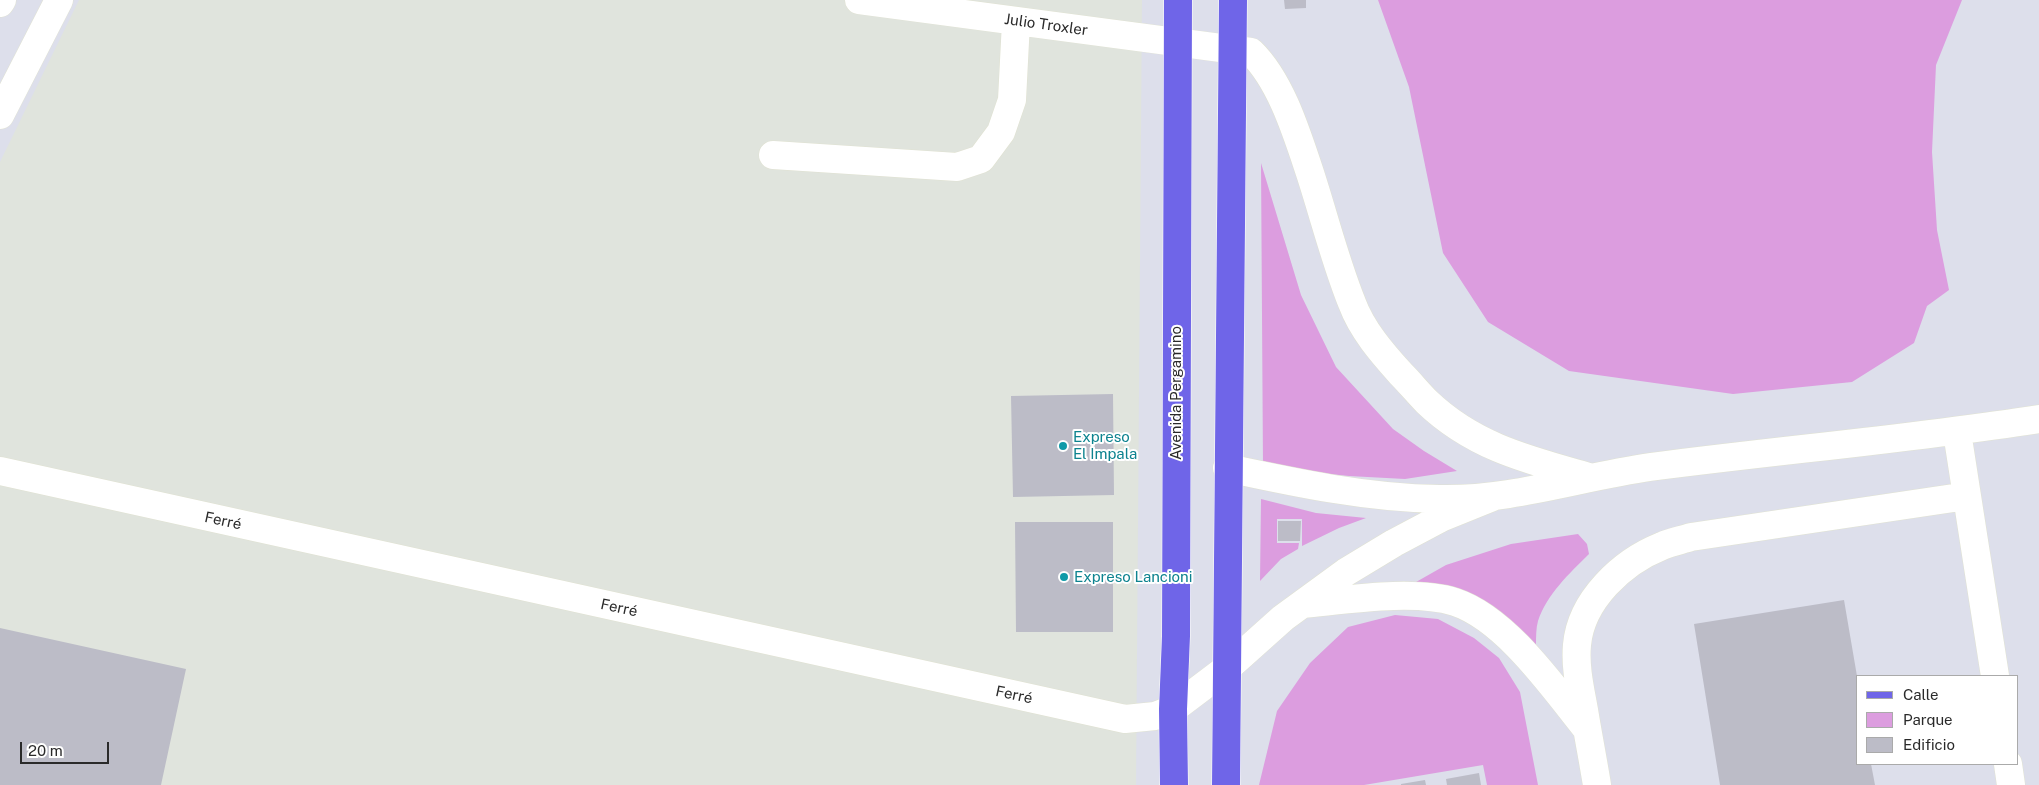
<!DOCTYPE html>
<meta charset="utf-8">
<style>
body{margin:0}
#map{position:relative;width:2039px;height:785px;overflow:hidden;background:#dddfeb;font-family:"Public Sans",sans-serif}
canvas{display:block}
.legend{position:absolute;left:1856px;top:675px;width:162px;height:90px;box-sizing:border-box;background:#fff;border:1px solid #aaa;margin:0;padding:6px 9px;list-style:none;font-size:15px;color:#2a2a2a}
.legend li{display:flex;align-items:center;gap:10px;height:25px}
.legend b{width:25px;border:1px solid #aaa}
.scale{position:absolute;left:20px;top:742px;width:89px;height:22px;box-sizing:border-box;border:2px solid #2a2a2a;border-top:0;padding-left:6px;font-size:15px;line-height:18px;white-space:nowrap;color:#2a2a2a;-webkit-text-stroke:4px #fff;paint-order:stroke}
</style>
<div id="map">
<canvas width="2039" height="785"></canvas>
<ul class="legend">
<li><b style="height:6px;background:#6f65e8"></b>Calle</li>
<li><b style="height:14px;background:#dc9ddf"></b>Parque</li>
<li><b style="height:14px;background:#bcbcc7"></b>Edificio</li>
</ul>
<div class="scale">20 m</div>
</div>
<script>
const ctx = document.querySelector('canvas').getContext('2d');
ctx.lineJoin = 'round';
function fill(path, color) { ctx.fillStyle = color; ctx.fill(path, 'evenodd'); }
function trace(path, color, width, dash) { ctx.strokeStyle = color; ctx.lineWidth = width; ctx.lineCap = dash ? 'butt' : 'round'; ctx.setLineDash(dash || []); ctx.stroke(path); }
function drawText(font, color, halo, rows, align = 'center') {
  ctx.font = font + ' "Public Sans",sans-serif'; ctx.lineWidth = 4; ctx.setLineDash([]); ctx.textBaseline = 'middle'; ctx.strokeStyle = halo; ctx.fillStyle = color; for (const [text, x, y, turn = 0] of rows) {
    ctx.save(); ctx.translate(x, y); ctx.rotate((+turn || 0) * Math.PI / 180); ctx.textAlign = isNaN(turn) ? turn : align; if (halo) ctx.strokeText(text, 0, 0); ctx.fillText(text, 0, 0); ctx.restore();
  }
}
fill(new Path2D(`
 M79,0H1142L1136,785H0V162Z`), '#e0e4dd');
fill(new Path2D(`
 M1378,0H1962L1936,65L1932,152L1937,230L1949,290L1927,306L1914,343L1852,382L1733,394L1569,371L1488,322L1443,253L1409,87Z
 M1261,163L1301,295L1336,367L1393,429L1424,451L1457,471L1405,479L1349,476L1263,467Z
 M1261,499L1316,513L1366,518L1339,528L1302,546V519H1277V543H1299L1298,549L1281,559L1260,581Z
 M1578,534L1587,544L1589,554C1569,574 1547,594 1538,621C1536,628 1536,637 1536,645L1409,586L1446,565L1511,544Z
 M1395,615L1438,619L1474,638L1499,658L1520,692L1538,785H1487L1483,765L1364,785H1259L1277,711L1310,663L1348,627Z`), '#dc9ddf');
fill(new Path2D(`
 M1284,0H1306V8L1285,9Z
 M1113,394L1114,495L1013,497L1011,396Z
 M1278,521H1301L1300,541H1278Z
 M1015,522H1113V632H1016Z
 M1844,600L1858,682V764H1871L1875,785H1720L1694,624Z
 M0,628L186,669L161,785H0Z
 M1479,773L1481,785H1447L1446,779Z
 M1425,780L1426,785H1401V784Z`), '#bcbcc7');
const minor = new Path2D(`
 M859,0L1251,52C1281,81 1297,134 1310,173C1324,216 1335,261 1352,303C1362,330 1382,353 1401,374C1410,383 1418,393 1427,402C1474,447 1529,460 1589,477
 M0,3L2,0
 M0,115L59,0
 M773,155L957,167L981,159L1001,132L1012,100L1016,22
 M1957,432L1995,676
 M1227,468C1297,483 1367,498 1439,499C1510,501 1580,477 1650,467C1780,450 1910,439 2039,419
 M0,471L1125,719L1155,716L1173,709L1226,669L1283,618L1346,572L1394,543L1443,517L1495,496
 M1303,604C1346,600 1414,589 1455,602C1506,619 1553,687 1586,728
 M2008,764L2011,785
 M1597,785C1593,760 1588,735 1584,710C1580,688 1575,667 1577,645C1581,600 1622,562 1662,546C1671,542 1682,540 1691,537L1967,496`);
const major = new Path2D(`
 M1174,785L1173,709L1176,636L1178,0
 M1226,785L1233,0`);
trace(minor, '#e0e2d2', 29);
trace(major, '#fff', 29);
trace(minor, '#fff', 28);
trace(major, '#6f65e8', 28);
for (const [x, y, r, color] of [
 [1063,446,5,"#0f9aa8"],
 [1064,577,5,"#0f9aa8"]
]) { const dot = new Path2D(); dot.arc(x, y, r, 0, 2 * Math.PI); ctx.fillStyle = color; ctx.fill(dot); trace(dot, '#fff', 2); }
drawText('15px', '#2a2a2a', '#fff', [
 ["Julio Troxler",1046,25,8],
 ["Avenida Pergamino",1176,393,-90],
 ["Ferré",223,521,12],
 ["Ferré",619,608,12],
 ["Ferré",1014,695,12]
]);
drawText('15px', '#0d838f', '#fff', [
 ["Expreso",1073,437],
 ["El Impala",1073,454],
 ["Expreso Lancioni",1074,577]
], 'left');
</script>
